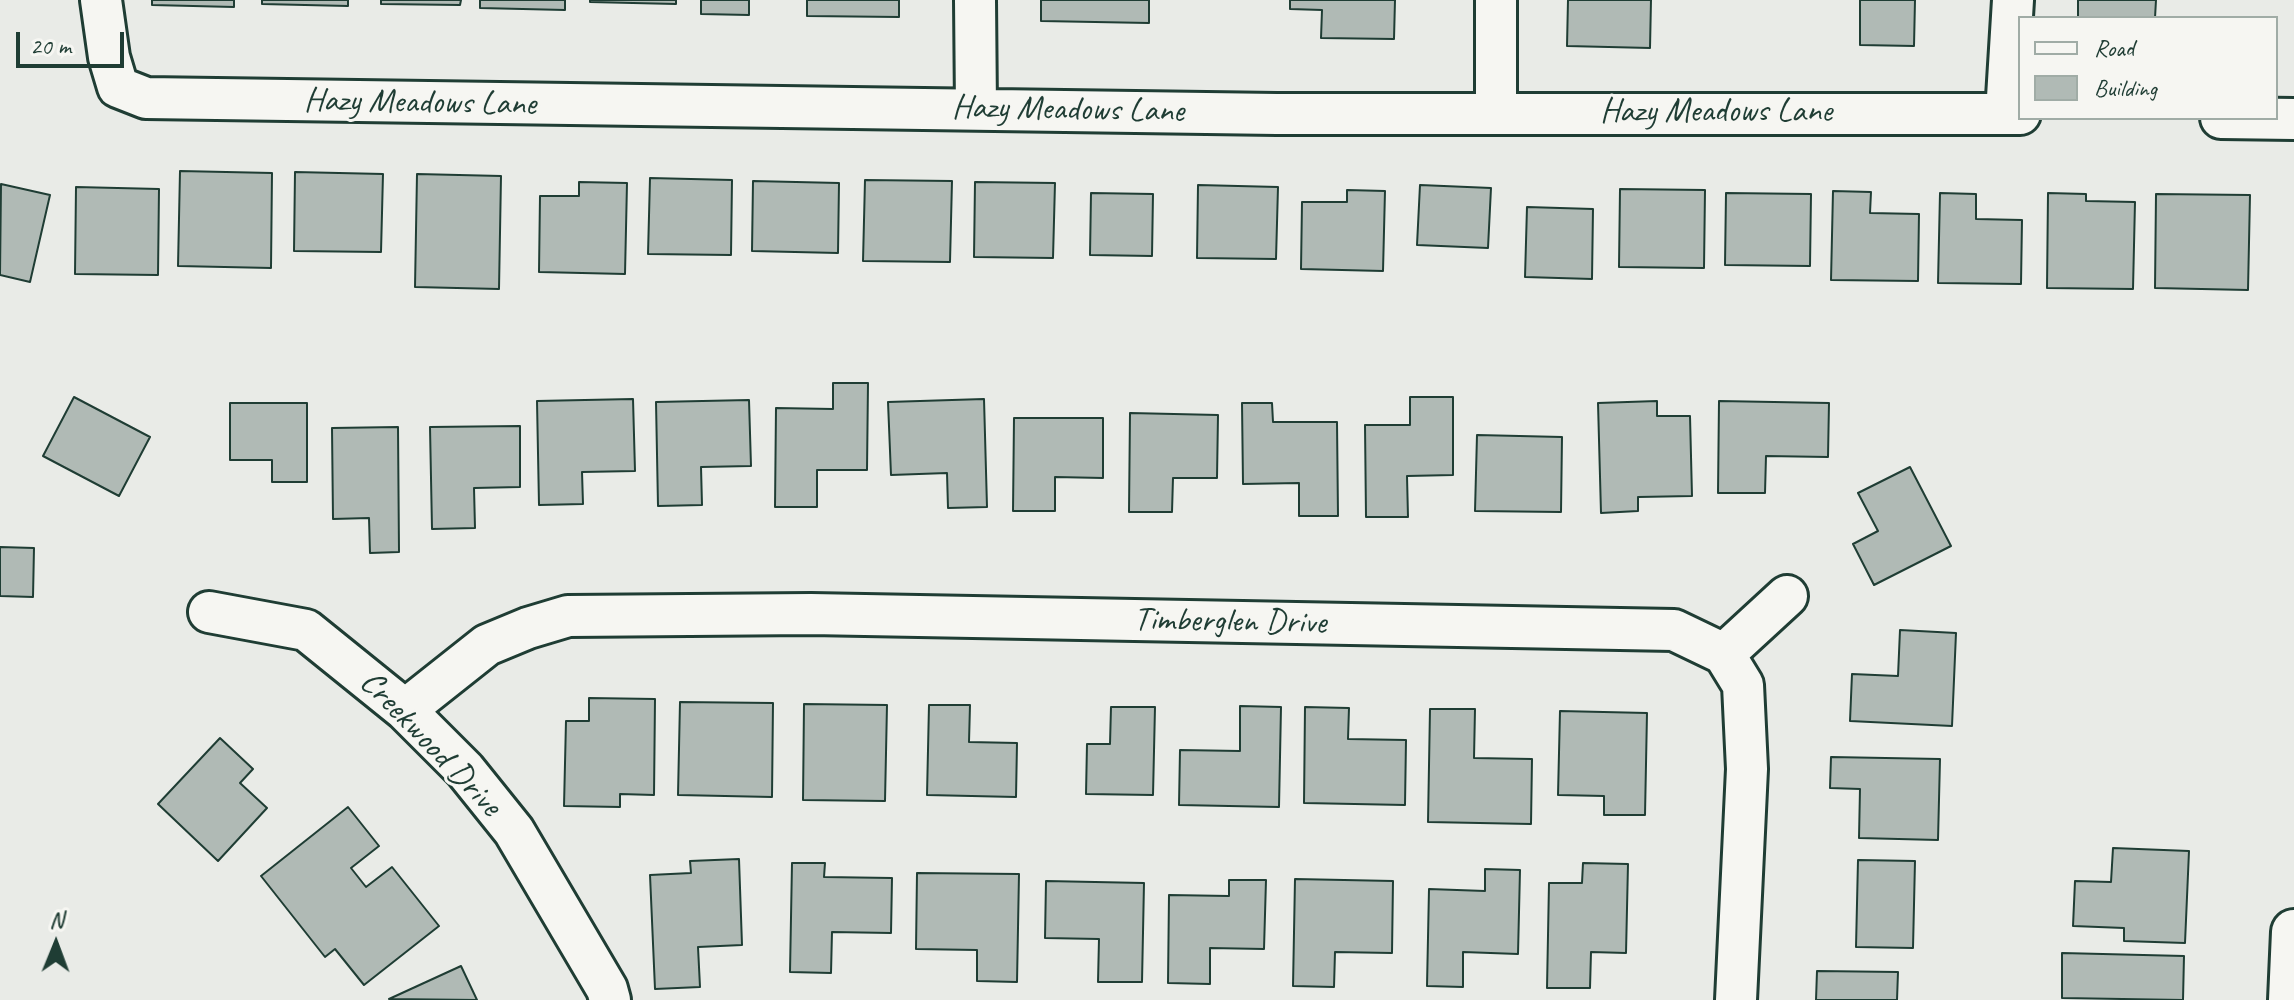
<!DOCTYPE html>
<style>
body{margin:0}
#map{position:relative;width:2294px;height:1000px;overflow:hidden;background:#e9ebe7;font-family:Caveat,sans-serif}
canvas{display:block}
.legend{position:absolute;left:2018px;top:16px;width:260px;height:104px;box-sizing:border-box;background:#f6f6f2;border:2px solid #a0aca6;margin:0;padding:10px 14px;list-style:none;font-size:24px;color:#1f3d34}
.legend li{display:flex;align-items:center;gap:16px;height:40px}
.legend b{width:40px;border:2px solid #a0aca6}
.north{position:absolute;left:16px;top:904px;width:80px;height:80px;-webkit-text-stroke:6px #f6f6f2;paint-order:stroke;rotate:1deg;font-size:22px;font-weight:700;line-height:32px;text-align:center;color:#1f3d34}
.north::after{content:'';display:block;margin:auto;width:28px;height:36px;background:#1f3d34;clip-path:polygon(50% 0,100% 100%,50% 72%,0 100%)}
.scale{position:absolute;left:16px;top:32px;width:108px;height:36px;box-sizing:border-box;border:4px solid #1f3d34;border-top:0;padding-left:10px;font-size:24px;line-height:28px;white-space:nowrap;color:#1f3d34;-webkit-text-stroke:6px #f6f6f2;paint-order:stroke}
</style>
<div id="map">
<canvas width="2294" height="1000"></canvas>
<ul class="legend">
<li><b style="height:10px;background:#f6f6f2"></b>Road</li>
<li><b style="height:22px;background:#b0bab5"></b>Building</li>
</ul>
<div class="north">N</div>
<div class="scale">20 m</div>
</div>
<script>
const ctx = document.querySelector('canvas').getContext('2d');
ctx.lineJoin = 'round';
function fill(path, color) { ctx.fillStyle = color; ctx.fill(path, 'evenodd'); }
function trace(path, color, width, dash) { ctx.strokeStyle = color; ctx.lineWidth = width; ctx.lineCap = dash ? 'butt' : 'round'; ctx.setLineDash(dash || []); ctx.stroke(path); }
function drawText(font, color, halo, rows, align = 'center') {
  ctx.font = font + ' Caveat,sans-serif'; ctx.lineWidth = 6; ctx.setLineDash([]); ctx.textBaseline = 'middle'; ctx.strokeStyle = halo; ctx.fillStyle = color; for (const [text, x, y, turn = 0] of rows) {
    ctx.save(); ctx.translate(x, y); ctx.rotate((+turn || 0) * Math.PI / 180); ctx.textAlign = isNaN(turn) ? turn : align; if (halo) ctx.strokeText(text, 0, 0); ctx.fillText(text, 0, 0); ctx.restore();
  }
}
const building = new Path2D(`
 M152,0H234V7L152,5Z
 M262,0H348V6L262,4Z
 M381,0H461L460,5L381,4Z
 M480,0H565V10L480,8Z
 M590,0H676V4L590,2Z
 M701,0H749V15L701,14Z
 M807,0H899V17L807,16Z
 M1041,0H1149V23L1041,21Z
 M1290,0H1395L1394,39L1321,38L1322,10L1290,9Z
 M1568,0H1651L1650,48L1567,46Z
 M1860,0H1915L1914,46L1860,45Z
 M2078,0H2156L2155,18H2078Z
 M180,171L272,173L271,268L178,266Z
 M295,172L383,174L381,252L294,251Z
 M417,174L501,176L499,289L415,287Z
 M650,178L732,180L731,255L648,254Z
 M865,180L952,181L950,262L863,261Z
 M753,181L839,183L838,253L752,251Z
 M579,182L627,183L625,274L539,272L540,196H579Z
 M975,182L1055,183L1053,258L974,257Z
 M1,184L50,195L30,282L0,275Z
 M1198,185L1278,187L1276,259L1197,258Z
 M1420,185L1491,188L1488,248L1417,245Z
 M76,187L159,189L158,275L75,274Z
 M1620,189L1705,190L1704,268L1619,267Z
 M1347,190L1385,191L1383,271L1301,269L1302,202H1347Z
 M1833,191L1871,192L1870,213L1919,214L1918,281L1831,280Z
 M1091,193L1153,194L1152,256L1090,255Z
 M1726,193L1811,194L1810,266L1725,265Z
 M1940,193L1976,194V219L2022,220L2021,284L1938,283Z
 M2048,193L2086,194V201L2135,202L2133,289L2047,288Z
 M2156,194L2250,195L2248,290L2155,288Z
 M1527,207L1593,209L1592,279L1525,277Z
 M833,383H868L867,470H817V507H775L776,408L833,409Z
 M74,397L150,437L119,496L43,456Z
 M1410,397H1453V475L1407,476L1408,517H1366L1365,425H1410Z
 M633,399L635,471L582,472L583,504L539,505L537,401Z
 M984,399L987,507L948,508L947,473L891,475L888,402Z
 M749,400L751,466L701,467L702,505L658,506L656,402Z
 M1657,401V416H1690L1692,496L1638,497V511L1601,513L1598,403Z
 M1719,401L1829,403L1828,457L1766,456L1765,493H1718Z
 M230,403H307V482H272V460H230Z
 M1242,403H1272L1273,422H1337L1338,516H1299V483L1243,484Z
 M1130,413L1218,415L1217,478H1173L1172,512H1129Z
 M1014,418H1103V478L1055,477V511H1013Z
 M520,426V487L474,488L475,528L432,529L430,427Z
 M398,427L399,552L370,553L369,518L333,519L332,428Z
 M1477,435L1562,437L1561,512L1475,511Z
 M1910,467L1951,546L1874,585L1853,544L1878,531L1858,493Z
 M0,547L34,548L33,597L0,596Z
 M1900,630L1956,633L1952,726L1850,721L1852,674L1898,676Z
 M589,698L655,699L654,795L620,794V807L564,806L566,721H589Z
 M680,702L773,703L772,797L678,795Z
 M804,704L887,705L885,801L803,800Z
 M929,705H970L969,742L1017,743L1016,797L927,795Z
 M1240,706L1281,707L1279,807L1179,805L1180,750L1240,751Z
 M1111,707H1155L1153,795L1086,794L1087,744H1110Z
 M1305,707L1349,708L1348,739L1406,740L1405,805L1304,803Z
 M1430,709H1475L1474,758L1532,759L1531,824L1428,822Z
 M1560,711L1647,713L1645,815H1604V796L1558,795Z
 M220,738L253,769L240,783L267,808L218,861L158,804Z
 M1831,757L1940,759L1938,840L1859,838L1860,789L1830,788Z
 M348,807L379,846L351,868L366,887L392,867L439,926L364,985L335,949L325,957L261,876Z
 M2113,848L2189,851L2185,943L2124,941V928L2073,926L2075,881L2111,882Z
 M739,859L742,945L698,947L700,987L655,989L650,875L691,873L690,861Z
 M1858,860L1915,861L1913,948L1856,947Z
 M792,863H825L824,877L892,878L891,933L832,932L831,973L790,972Z
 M1583,863L1628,864L1626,953L1591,952L1590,988H1547L1549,883H1582Z
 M1485,869L1520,870L1518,954L1463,952V987L1427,986L1429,889L1485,891Z
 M917,873L1019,874L1017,982L977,981V950L916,949Z
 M1295,879L1393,881L1392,953L1335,952L1334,987L1293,986Z
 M1229,880H1266L1264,949L1210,948V984L1168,983L1169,895L1229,896Z
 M1046,881L1144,883L1142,982H1098L1099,939L1045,938Z
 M2062,953L2184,956L2183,1000L2062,998Z
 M461,966L477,1000L389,999Z
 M1817,971L1898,972L1897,1000H1816Z`);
fill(building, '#b0bab5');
trace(building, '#1f3d34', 2);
const minor = new Path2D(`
 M101,0L109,57L118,87L146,98L1277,114H2020
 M975,0L976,108
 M1496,0V112
 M2006,114L2013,0
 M2221,118L2294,119
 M209,612L306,630L405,710L465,770L514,831L607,989L610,1000
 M1724,654L1787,596
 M405,710L487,645L528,628L568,616L811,614L1674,630L1724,654L1743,685L1747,769L1736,1000`);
const major = new Path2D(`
 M2291,1000L2294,932`);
trace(minor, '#1f3d34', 46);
trace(major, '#1f3d34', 50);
trace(minor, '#f6f6f2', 40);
trace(major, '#f6f6f2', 44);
drawText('34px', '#1f3d34', '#f6f6f2', [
 ["Hazy Meadows Lane",420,103,1],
 ["Hazy Meadows Lane",1068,110,1],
 ["Hazy Meadows Lane",1716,112],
 ["Timberglen Drive",1230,622,1],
 ["Creekwood Drive",430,744,46]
]);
</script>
